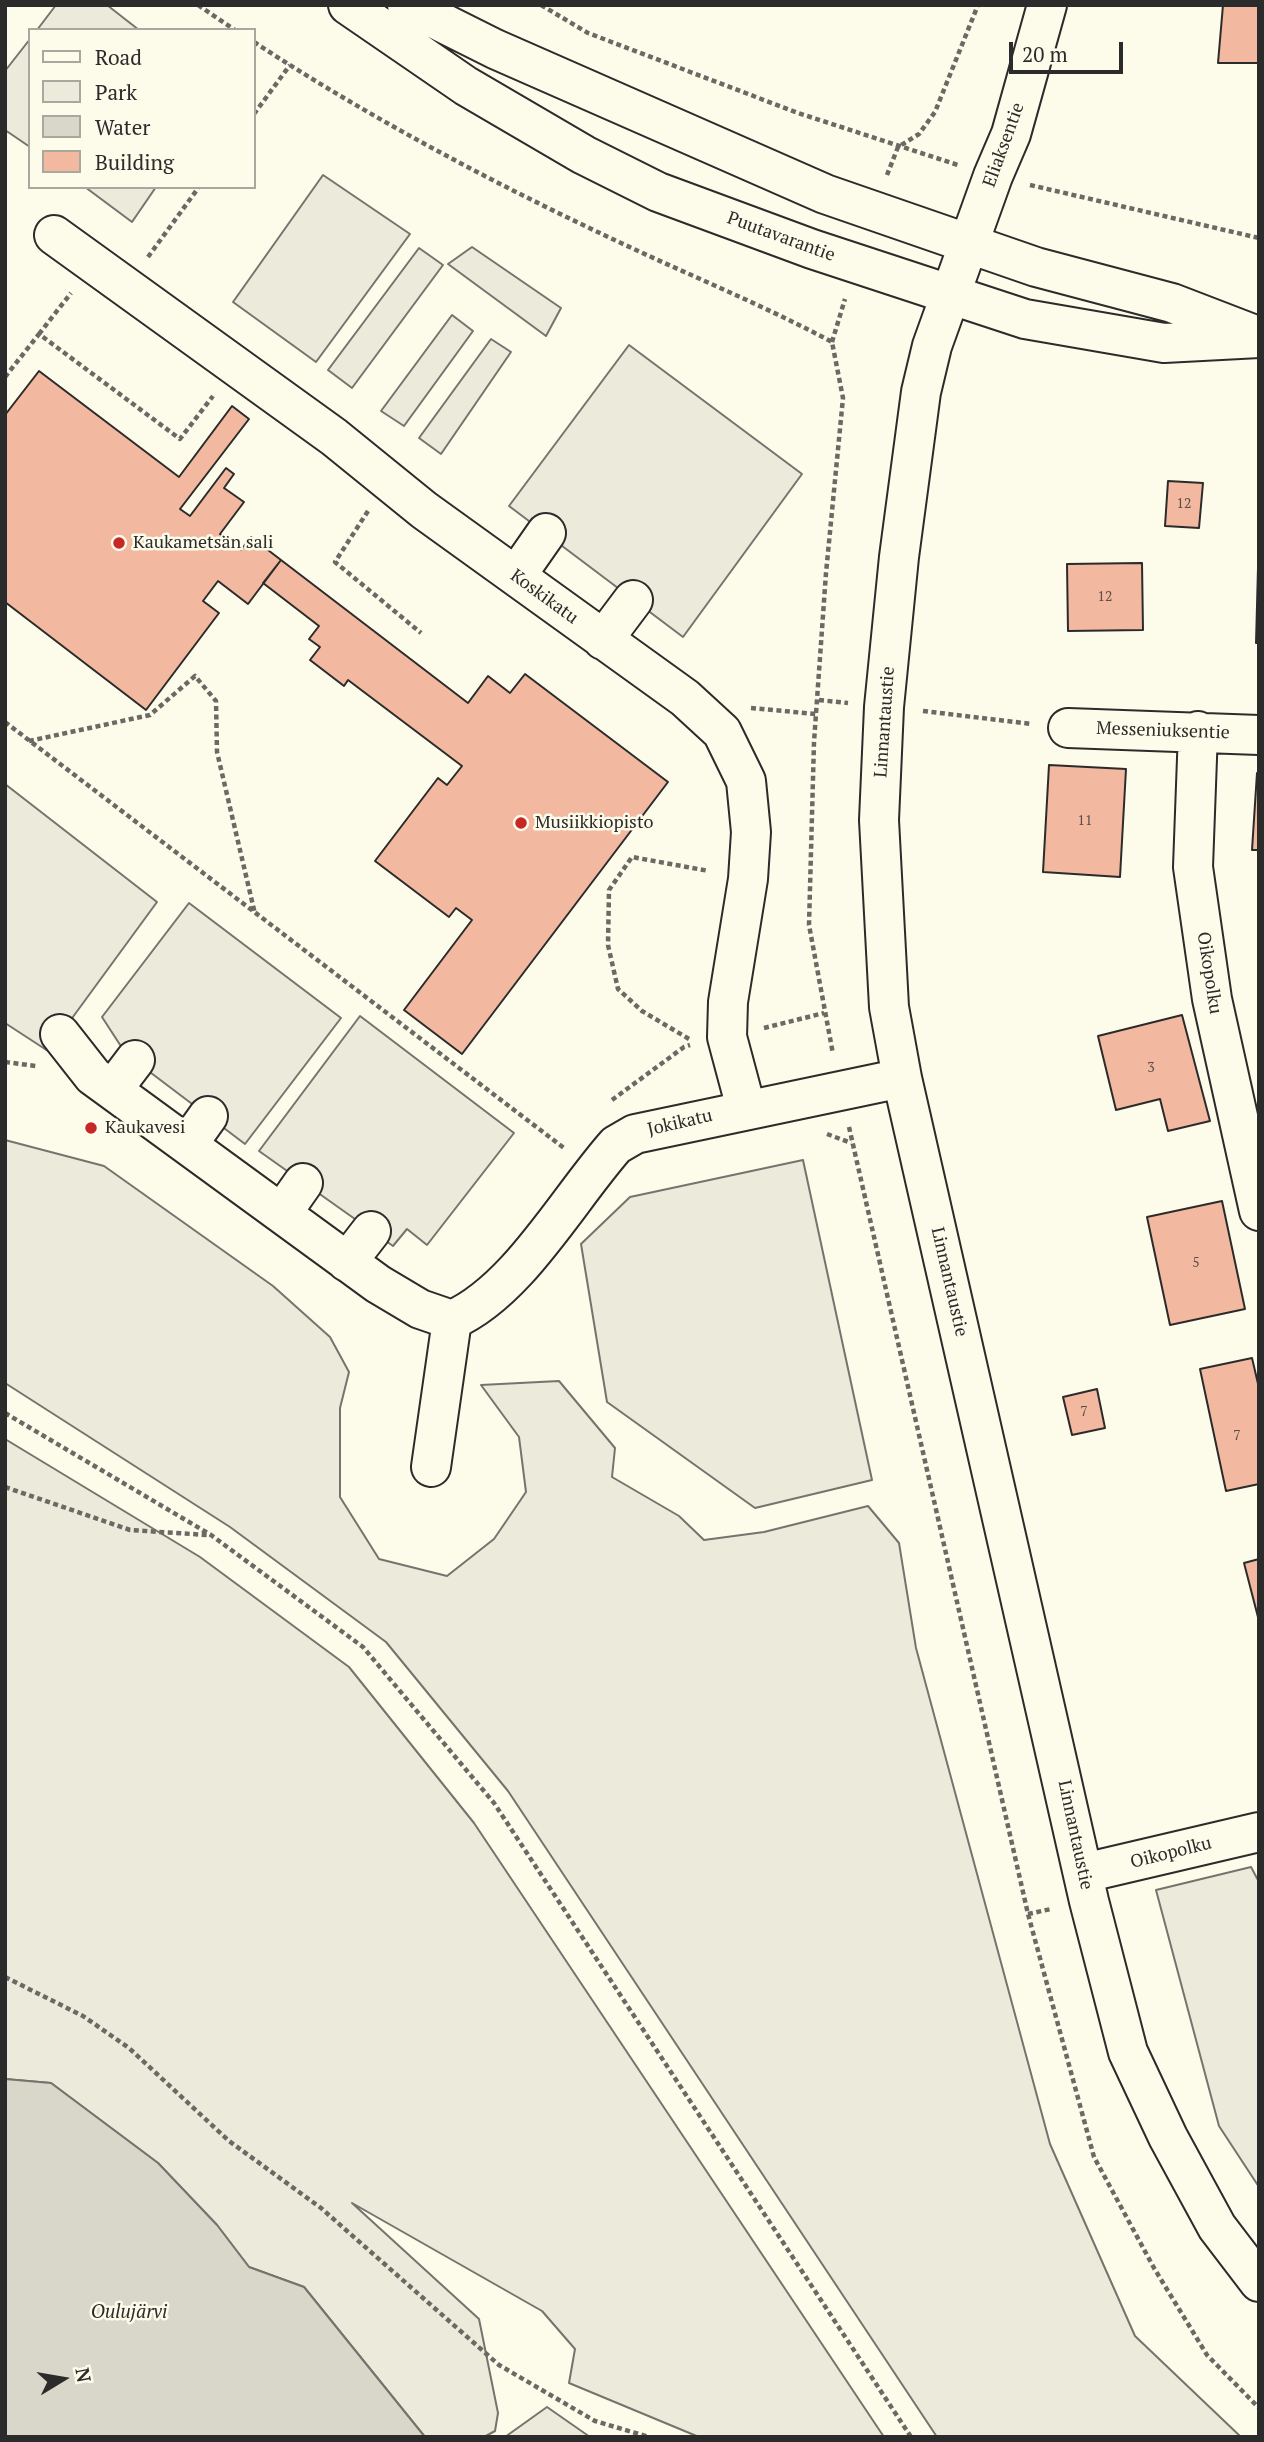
<!DOCTYPE html>
<meta charset="utf-8">
<style>
body{margin:0}
#map{position:relative;width:1264px;height:2442px;overflow:hidden;background:#fdfbea;font-family:"PT Serif",serif}
canvas{display:block}
.frame{position:absolute;inset:0;border:7px solid #2b2b2b;pointer-events:none}
.legend{position:absolute;left:28px;top:28px;width:228px;height:161px;box-sizing:border-box;background:#fdfbea;border:2px solid #a9a89e;margin:0;padding:9px 12px;list-style:none;font-size:21px;color:#2b2b2b}
.legend li{display:flex;align-items:center;gap:14px;height:35px}
.legend b{width:35px;border:2px solid #a9a89e}
.north{position:absolute;left:28px;top:2344px;width:70px;height:70px;-webkit-text-stroke:5px #fdfbea;paint-order:stroke;rotate:79deg;font-size:19px;font-weight:700;line-height:28px;text-align:center;color:#2b2b2b}
.north::after{content:'';display:block;margin:auto;width:24px;height:32px;background:#2b2b2b;clip-path:polygon(50% 0,100% 100%,50% 72%,0 100%)}
.scale{position:absolute;left:1009px;top:42px;width:114px;height:32px;box-sizing:border-box;border:4px solid #2b2b2b;border-top:0;padding-left:9px;font-size:21px;line-height:24px;white-space:nowrap;color:#2b2b2b;-webkit-text-stroke:5px #fdfbea;paint-order:stroke}
</style>
<div id="map">
<canvas width="1264" height="2442"></canvas>
<div class="frame"></div>
<ul class="legend">
<li><b style="height:9px;background:#fdfbea"></b>Road</li>
<li><b style="height:19px;background:#ecebdb"></b>Park</li>
<li><b style="height:19px;background:#d8d7c9"></b>Water</li>
<li><b style="height:19px;background:#f2b8a0"></b>Building</li>
</ul>
<div class="north">N</div>
<div class="scale">20 m</div>
</div>
<script>
const ctx = document.querySelector('canvas').getContext('2d');
ctx.lineJoin = 'round';
function fill(path, color) { ctx.fillStyle = color; ctx.fill(path, 'evenodd'); }
function trace(path, color, width, dash) { ctx.strokeStyle = color; ctx.lineWidth = width; ctx.lineCap = dash ? 'butt' : 'round'; ctx.setLineDash(dash || []); ctx.stroke(path); }
function drawText(font, color, halo, rows, align = 'center') {
  ctx.font = font + ' "PT Serif",serif'; ctx.lineWidth = 5; ctx.setLineDash([]); ctx.textBaseline = 'middle'; ctx.strokeStyle = halo; ctx.fillStyle = color; for (const [text, x, y, turn = 0] of rows) {
    ctx.save(); ctx.translate(x, y); ctx.rotate((+turn || 0) * Math.PI / 180); ctx.textAlign = isNaN(turn) ? turn : align; if (halo) ctx.strokeText(text, 0, 0); ctx.fillText(text, 0, 0); ctx.restore();
  }
}
const green = new Path2D(`
 M5,1140L104,1166L273,1286L330,1337L349,1372L340,1408V1497L379,1559L447,1576L494,1539L526,1492L519,1437L481,1385L559,1381L615,1448L612,1477L679,1516L704,1540L764,1532L868,1506L899,1543L916,1648L1050,2144L1135,2336L1241,2437H937L508,1791L386,1642L230,1527L5,1383Z
 M5,1439L200,1557L349,1667L474,1823L884,2437H699L569,2383L575,2349L542,2311L352,2203L479,2319L498,2413L495,2431L484,2437H425L304,2287L249,2267L217,2225L158,2163L51,2083L5,2079Z
 M1251,1867L1259,1882V2187L1219,2126L1156,1890Z
 M547,2407L590,2437H505Z`);
fill(green, '#ecebdb');
trace(green, '#74746e', 2);
const parking = new Path2D(`
 M56,5H107L139,30H37Z
 M30,39V147L5,130V71Z
 M323,175L410,234L316,362L233,302Z
 M85,187H156L132,222Z
 M472,247L561,308L546,336L448,264Z
 M419,248L443,265L352,388L328,370Z
 M452,315L473,331L404,426L381,411Z
 M491,339L511,352L441,454L419,438Z
 M629,345L802,474L683,637L509,506Z
 M5,784L157,902L48,1051L5,1023Z
 M189,903L341,1018L245,1144L126,1054L102,1017Z
 M360,1016L514,1133L427,1245L407,1229L393,1246L259,1151Z
 M803,1160L872,1480L755,1508L607,1402L581,1244L630,1197Z`);
fill(parking, '#eceadb');
trace(parking, '#74746e', 2);
const water = new Path2D(`
 M5,2079L51,2083L158,2163L217,2225L249,2267L304,2287L425,2437H5Z`);
fill(water, '#d8d7c9');
trace(water, '#74746e', 2);
const building = new Path2D(`
 M1223,5H1259V63H1218Z
 M39,371L179,477L232,406L249,419L180,509L190,516L226,468L234,474L224,488L244,502L220,534L241,550L251,537L281,560L248,604L218,581L203,601L219,613L146,710L5,602V415Z
 M1168,481L1203,483L1199,528L1165,526Z
 M281,560L468,703L488,676L510,693L525,674L668,782L462,1054L404,1010L472,920L456,908L449,917L375,861L438,778L447,785L462,766L348,680L344,686L310,660L320,647L309,639L319,626L263,583Z
 M1142,563L1143,630L1068,631L1067,564Z
 M1258,568H1259V643H1256Z
 M1049,765L1126,769L1120,877L1043,872Z
 M1257,773H1259V850H1252Z
 M1182,1015L1210,1121L1168,1131L1160,1099L1116,1110L1098,1036Z
 M1222,1201L1245,1309L1170,1325L1147,1217Z
 M1252,1358L1259,1388V1484L1226,1491L1200,1369Z
 M1097,1389L1105,1428L1072,1435L1063,1397Z
 M1259,1559V1621L1244,1563Z`);
fill(building, '#f2b8a0');
trace(building, '#2b2b2b', 2);
const minor = new Path2D(`
 M1047,5L1011,134L993,176L932,346L921,392L899,557L884,707L879,820L889,1007L902,1078L1089,1901L1128,2052L1168,2137L1217,2227L1259,2282
 M54,235L334,437L424,510L685,698L722,732L746,781L751,832L748,879L728,1002L727,1037L746,1108
 M516,576L546,533
 M603,640L633,600
 M1068,728L1259,735
 M1198,731L1193,867L1212,999L1259,1211
 M60,1034L93,1076L378,1284L420,1309L452,1320
 M113,1089L135,1060
 M188,1144L208,1116
 M282,1213L303,1183
 M347,1262L371,1231
 M431,1467L452,1320C518,1291 568,1199 616,1145L635,1134L902,1078
 M1084,1873L1259,1832`);
const major = new Path2D(`
 M348,5L466,86L584,155L658,192L812,249L1025,319L1164,343L1259,338
 M407,5L495,49L825,194L1036,267L1172,303L1250,333`);
trace(minor, '#2b2b2b', 42);
trace(major, '#2b2b2b', 42);
trace(new Path2D(`
 M198,5L235,30
 M541,5L588,33L798,113L958,165
 M254,42C370,118 495,184 621,243C691,276 763,305 832,342L843,398L826,573L814,742L809,925L833,1054
 M254,114L290,65
 M887,175L898,147L919,134L935,112L978,5
 M1030,185L1259,238
 M148,257L199,187
 M39,334L71,293
 M832,342L845,299
 M5,377L39,334L180,439L213,396
 M368,511L335,562L421,633
 M819,700L848,703
 M751,708L816,714
 M923,711L1032,724
 M5,722L564,1148
 M29,741L150,715L195,676L216,701L217,752L255,914
 M764,1028L824,1013
 M689,1039L642,1011L618,989L608,945L609,890L632,857L709,871
 M5,1062L36,1066
 M612,1100L684,1047L690,1045
 M849,1127L1028,1914L1094,2157L1154,2268L1207,2355L1259,2408
 M827,1134L851,1143
 M5,1413L211,1535L363,1647L494,1803L911,2437
 M5,1487L130,1530L207,1535
 M1028,1914L1051,1909
 M5,1977L83,2016L129,2048L229,2141L321,2208L499,2365L595,2421L649,2437`), '#6a6964', 4.5, [5, 3.5]);
trace(minor, '#fdfbea', 38);
trace(major, '#fdfbea', 38);
for (const [x, y, r, color] of [
 [119,543,7,"#c62828"],
 [521,823,7,"#c62828"],
 [91,1128,7,"#c62828"]
]) { const dot = new Path2D(); dot.arc(x, y, r, 0, 2 * Math.PI); ctx.fillStyle = color; ctx.fill(dot); trace(dot, '#fdfbea', 2.5); }
drawText('14px', '#5d4e48', null, [
 ["12",1184,504],
 ["12",1105,597],
 ["11",1085,821],
 ["3",1151,1068],
 ["5",1196,1263],
 ["7",1084,1412],
 ["7",1237,1436]
]);
drawText('18px', '#2b2b2b', '#fdfbea', [
 ["Eliaksentie",1004,145,-70],
 ["Puutavarantie",781,237,20],
 ["Koskikatu",544,597,36],
 ["Linnantaustie",885,722,-86],
 ["Messeniuksentie",1163,731,2],
 ["Oikopolku",1209,973,81],
 ["Jokikatu",680,1123,-13],
 ["Linnantaustie",949,1282,77],
 ["Linnantaustie",1075,1835,78],
 ["Oikopolku",1171,1853,-14]
]);
drawText('18px', '#2b2b2b', '#fdfbea', [
 ["Kaukametsän sali",133,543],
 ["Musiikkiopisto",535,823],
 ["Kaukavesi",105,1128]
], 'left');
drawText('italic 19px', '#2b2b2b', '#fdfbea', [
 ["Oulujärvi",129,2313]
]);
</script>
